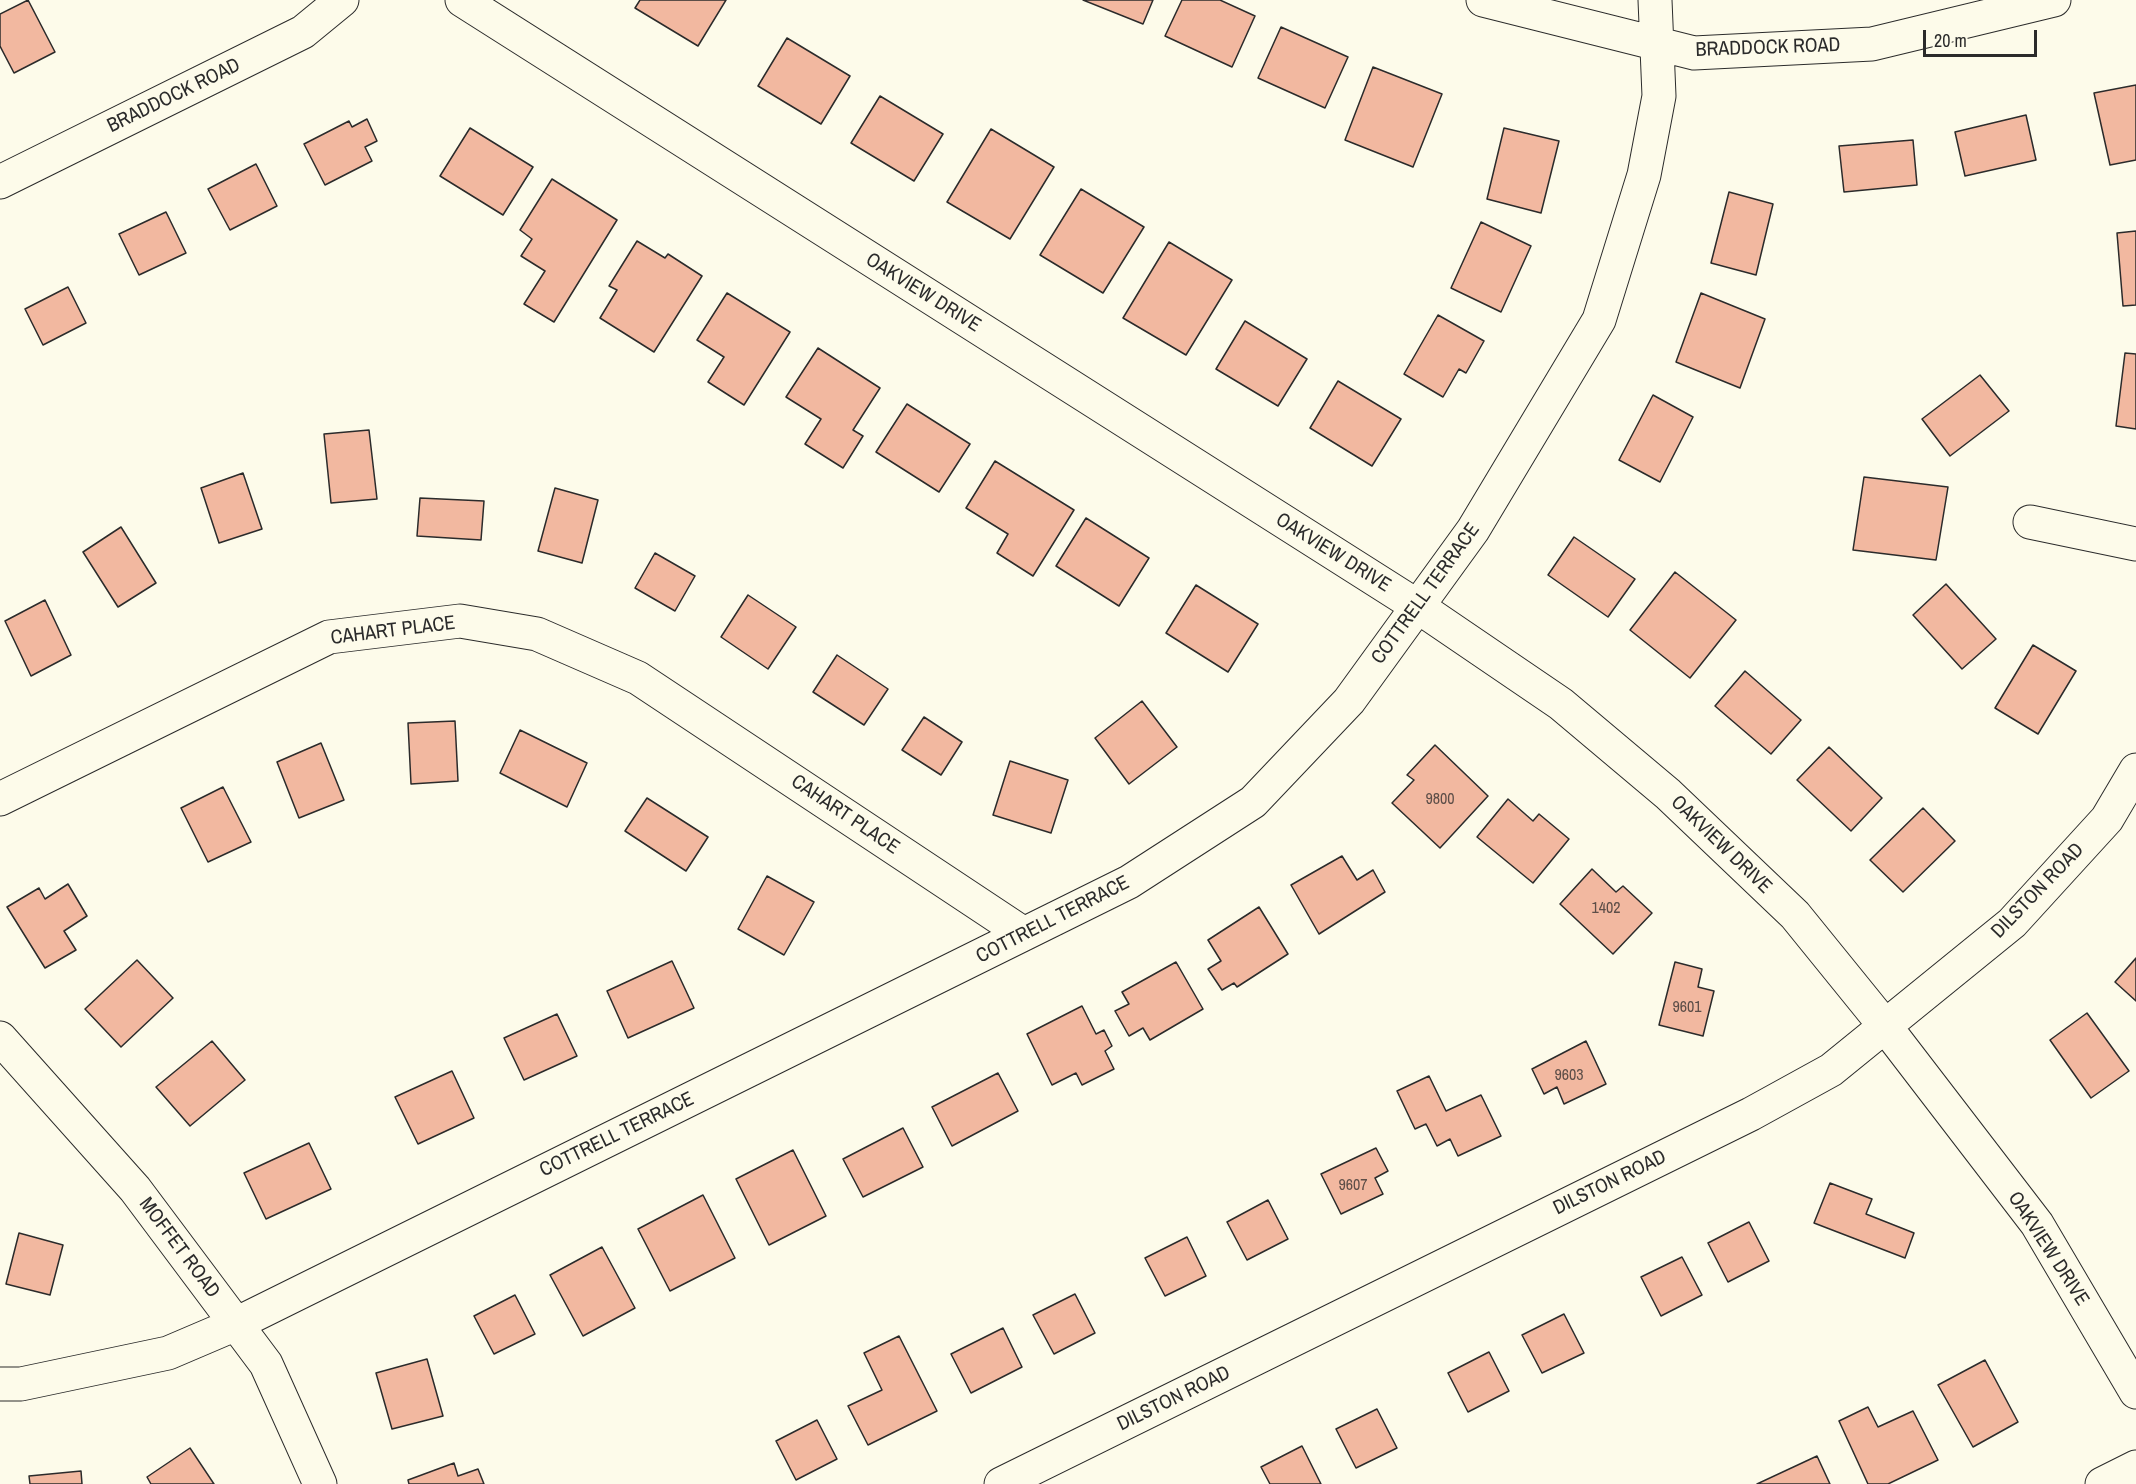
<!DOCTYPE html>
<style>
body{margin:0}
#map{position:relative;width:2136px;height:1484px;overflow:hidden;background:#fdfbea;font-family:"Archivo Narrow",sans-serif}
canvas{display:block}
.scale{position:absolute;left:1923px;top:30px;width:114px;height:27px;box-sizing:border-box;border:3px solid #2b2b2b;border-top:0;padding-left:8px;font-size:18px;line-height:21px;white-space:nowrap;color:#2b2b2b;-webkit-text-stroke:4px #fdfbea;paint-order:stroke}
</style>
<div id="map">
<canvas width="2136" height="1484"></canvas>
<div class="scale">20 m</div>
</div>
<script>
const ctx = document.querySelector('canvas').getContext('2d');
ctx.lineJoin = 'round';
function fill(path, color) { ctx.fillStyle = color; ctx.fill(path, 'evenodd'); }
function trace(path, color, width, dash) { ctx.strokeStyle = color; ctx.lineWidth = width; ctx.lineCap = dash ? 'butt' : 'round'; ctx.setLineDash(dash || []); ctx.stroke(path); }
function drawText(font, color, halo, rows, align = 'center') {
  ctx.font = font + ' "Archivo Narrow",sans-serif'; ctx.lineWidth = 4.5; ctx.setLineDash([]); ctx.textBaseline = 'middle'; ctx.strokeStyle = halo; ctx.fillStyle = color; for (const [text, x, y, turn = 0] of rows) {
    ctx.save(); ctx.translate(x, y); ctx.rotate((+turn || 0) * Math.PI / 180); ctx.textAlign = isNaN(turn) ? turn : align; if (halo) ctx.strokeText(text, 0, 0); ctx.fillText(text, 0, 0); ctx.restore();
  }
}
const building = new Path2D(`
 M28,0L55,52L14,73L0,46V14Z
 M640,0H726L698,46L635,8Z
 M1083,0H1153L1143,24Z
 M1182,0H1220L1255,16L1232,67L1165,36Z
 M1281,27L1348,57L1325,108L1258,78Z
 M787,38L850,76L821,124L758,86Z
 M1373,67L1442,94L1413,167L1345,140Z
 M2136,85V160L2110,165L2094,93Z
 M880,96L943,134L914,181L851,143Z
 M2026,115L2036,160L1965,176L1955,132Z
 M367,119L377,141L365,147L372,161L325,185L304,144L349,121L352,127Z
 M470,128L533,167L503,215L440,176Z
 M1504,128L1559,141L1541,213L1487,199Z
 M991,129L1054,167L1010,239L947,202Z
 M1913,140L1917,185L1844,192L1839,146Z
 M256,164L277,206L230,230L208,189Z
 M552,179L617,220L554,322L524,304L545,271L521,256L532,239L520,230Z
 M1081,189L1144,227L1103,293L1040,255Z
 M1729,192L1773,204L1756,275L1711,263Z
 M166,212L186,253L139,275L119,234Z
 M1481,222L1531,246L1501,312L1451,288Z
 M2136,231V305L2123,306L2117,233Z
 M637,241L665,258L668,254L702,276L654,352L600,318L617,290L609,286Z
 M1169,242L1232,280L1186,355L1123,318Z
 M68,287L86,323L43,345L25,309Z
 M727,293L790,332L744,405L708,382L724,357L697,340Z
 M1701,293L1765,319L1740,388L1676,362Z
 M1438,315L1484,341L1466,373L1459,369L1443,397L1404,374Z
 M1245,321L1307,359L1278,406L1216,369Z
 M818,348L880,388L853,430L863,436L843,468L805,444L821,419L786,397Z
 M2125,353L2136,354V429L2116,426Z
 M1980,375L2009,411L1950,456L1922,419Z
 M1338,381L1401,419L1372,466L1310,428Z
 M1653,395L1693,417L1660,482L1619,460Z
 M907,404L970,444L939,492L876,452Z
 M369,430L377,499L331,503L324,434Z
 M995,461L1074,510L1033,576L997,553L1008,534L966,508Z
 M243,473L262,529L219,543L201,488Z
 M1864,477L1948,487L1936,560L1853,550Z
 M555,488L598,500L582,563L538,551Z
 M420,498L484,501L481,540L417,536Z
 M1086,518L1149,558L1119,606L1056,566Z
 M121,527L156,583L118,607L83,552Z
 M1574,537L1635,579L1608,617L1548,575Z
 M655,553L695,576L675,611L635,588Z
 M1675,572L1736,620L1690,678L1630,630Z
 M1946,584L1996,639L1962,669L1913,615Z
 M1196,585L1258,624L1228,672L1166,633Z
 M748,595L796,627L768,669L721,637Z
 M45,600L71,655L31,676L5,621Z
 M2033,645L2076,671L2038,734L1995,708Z
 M837,655L888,689L864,725L813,692Z
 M1745,671L1801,720L1771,754L1715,706Z
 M1142,701L1177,747L1129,784L1095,738Z
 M924,717L962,742L941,775L902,750Z
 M455,721L458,781L411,784L408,723Z
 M520,730L587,763L567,807L500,773Z
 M321,743L344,800L299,818L277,762Z
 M1435,745L1488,796L1440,848L1392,803L1414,780L1407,775Z
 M1829,747L1882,798L1851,831L1797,780Z
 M1010,761L1068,780L1051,833L993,815Z
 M223,787L251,842L208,862L181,808Z
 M647,798L708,837L686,871L625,831Z
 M1508,799L1533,821L1539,814L1569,839L1533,883L1477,837Z
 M1923,808L1955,841L1903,892L1870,860Z
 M1342,856L1357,880L1373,870L1385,892L1319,934L1291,885Z
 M1592,869L1616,892L1623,886L1652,913L1613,954L1560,904Z
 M767,876L814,902L784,955L738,929Z
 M68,884L87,916L64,931L76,950L45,968L7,907L39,888L45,899Z
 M1259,907L1288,954L1237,987L1234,983L1222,990L1208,969L1221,961L1208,940Z
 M2136,958V1001L2115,982Z
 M137,960L173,998L121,1047L85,1009Z
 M672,961L694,1008L628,1038L607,991Z
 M1176,962L1203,1009L1150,1040L1143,1028L1129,1036L1115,1011L1129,1004L1122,992Z
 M1675,962L1702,969L1698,987L1714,991L1703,1036L1659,1025Z
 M1082,1006L1096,1034L1104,1030L1112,1046L1105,1051L1114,1069L1082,1085L1076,1073L1052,1085L1027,1034Z
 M2087,1013L2129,1071L2091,1098L2050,1040Z
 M557,1014L577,1056L524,1080L504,1038Z
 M212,1041L245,1080L190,1126L156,1087Z
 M1586,1041L1606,1084L1564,1104L1557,1087L1544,1094L1532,1069Z
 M452,1071L474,1118L418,1144L395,1097Z
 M998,1073L1018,1111L952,1146L932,1107Z
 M1429,1076L1446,1111L1481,1095L1501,1136L1458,1156L1450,1139L1437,1146L1426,1124L1415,1129L1397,1091Z
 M903,1128L923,1167L863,1197L843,1159Z
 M309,1143L331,1189L266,1219L244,1173Z
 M1376,1148L1388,1171L1375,1178L1383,1194L1341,1214L1321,1174Z
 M793,1150L826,1216L769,1245L736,1179Z
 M1830,1183L1872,1199L1866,1214L1914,1233L1905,1258L1814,1223Z
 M703,1195L735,1258L670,1291L638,1229Z
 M1268,1200L1288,1239L1247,1260L1227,1222Z
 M1749,1222L1769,1261L1728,1282L1708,1243Z
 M19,1233L63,1245L50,1295L6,1284Z
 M1187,1237L1206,1276L1165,1296L1145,1258Z
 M602,1247L635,1308L583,1336L550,1275Z
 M1682,1257L1702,1295L1661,1316L1641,1277Z
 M1075,1294L1095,1333L1054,1354L1033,1315Z
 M515,1295L535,1334L494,1354L474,1316Z
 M1564,1314L1584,1353L1542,1373L1522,1335Z
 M1003,1328L1022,1367L971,1393L951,1354Z
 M899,1336L937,1411L868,1445L848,1406L882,1390L864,1353Z
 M1489,1352L1509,1391L1468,1412L1448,1373Z
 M427,1359L443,1416L392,1429L376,1373Z
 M1985,1360L2018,1422L1973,1447L1938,1385Z
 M1868,1407L1878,1427L1913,1411L1938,1460L1888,1484H1868L1839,1421Z
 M1377,1409L1397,1448L1356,1468L1336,1429Z
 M817,1420L837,1459L796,1480L776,1441Z
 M1302,1446L1321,1484H1270L1261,1467Z
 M190,1448L214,1484H151L147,1477Z
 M1817,1456L1830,1484H1757Z
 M454,1463L458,1476L478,1469L484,1484H409L408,1480Z
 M81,1471L82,1484H30L29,1476Z`);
fill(building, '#f2b8a0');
trace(building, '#2b2b2b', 1.5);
const street = new Path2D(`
 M462,0L1417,606L1561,704L1668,794L1795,915L1885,1026L2037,1224L2136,1392
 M1483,0L1694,53L1872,44L2054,0
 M0,182L303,32L342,0
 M2030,522L2136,544
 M0,799L329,637L460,621L537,634L638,678L1024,934
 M0,1038L135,1189L266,1364L320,1484
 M0,1384H21L168,1353L236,1324L1129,882L1253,802L1349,701L1473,530L1599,320L1644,175L1659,96L1655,0
 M1001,1484L1751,1114L1831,1070L2012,923L2107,819L2136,770
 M2102,1484L2136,1467`);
trace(street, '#2b2b2b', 35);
trace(street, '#fdfbea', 33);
drawText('16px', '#5d4e48', null, [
 ["9800",1440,800],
 ["1402",1606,909],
 ["9601",1687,1008],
 ["9603",1569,1076],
 ["9607",1353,1186]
]);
drawText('20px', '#2b2b2b', '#fdfbea', [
 ["BRADDOCK ROAD",1768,48,-2],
 ["BRADDOCK ROAD",174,96,-26],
 ["OAKVIEW DRIVE",923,293,32],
 ["OAKVIEW DRIVE",1333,553,32],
 ["COTTRELL TERRACE",1426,594,-54],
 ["CAHART PLACE",393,631,-7],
 ["CAHART PLACE",845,815,34],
 ["OAKVIEW DRIVE",1721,845,44],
 ["DILSTON ROAD",2038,891,-46],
 ["COTTRELL TERRACE",1053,920,-27],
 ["COTTRELL TERRACE",617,1135,-26],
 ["DILSTON ROAD",1610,1183,-26],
 ["MOFFET ROAD",179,1248,53],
 ["OAKVIEW DRIVE",2048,1249,57],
 ["DILSTON ROAD",1174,1399,-26]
]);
</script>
